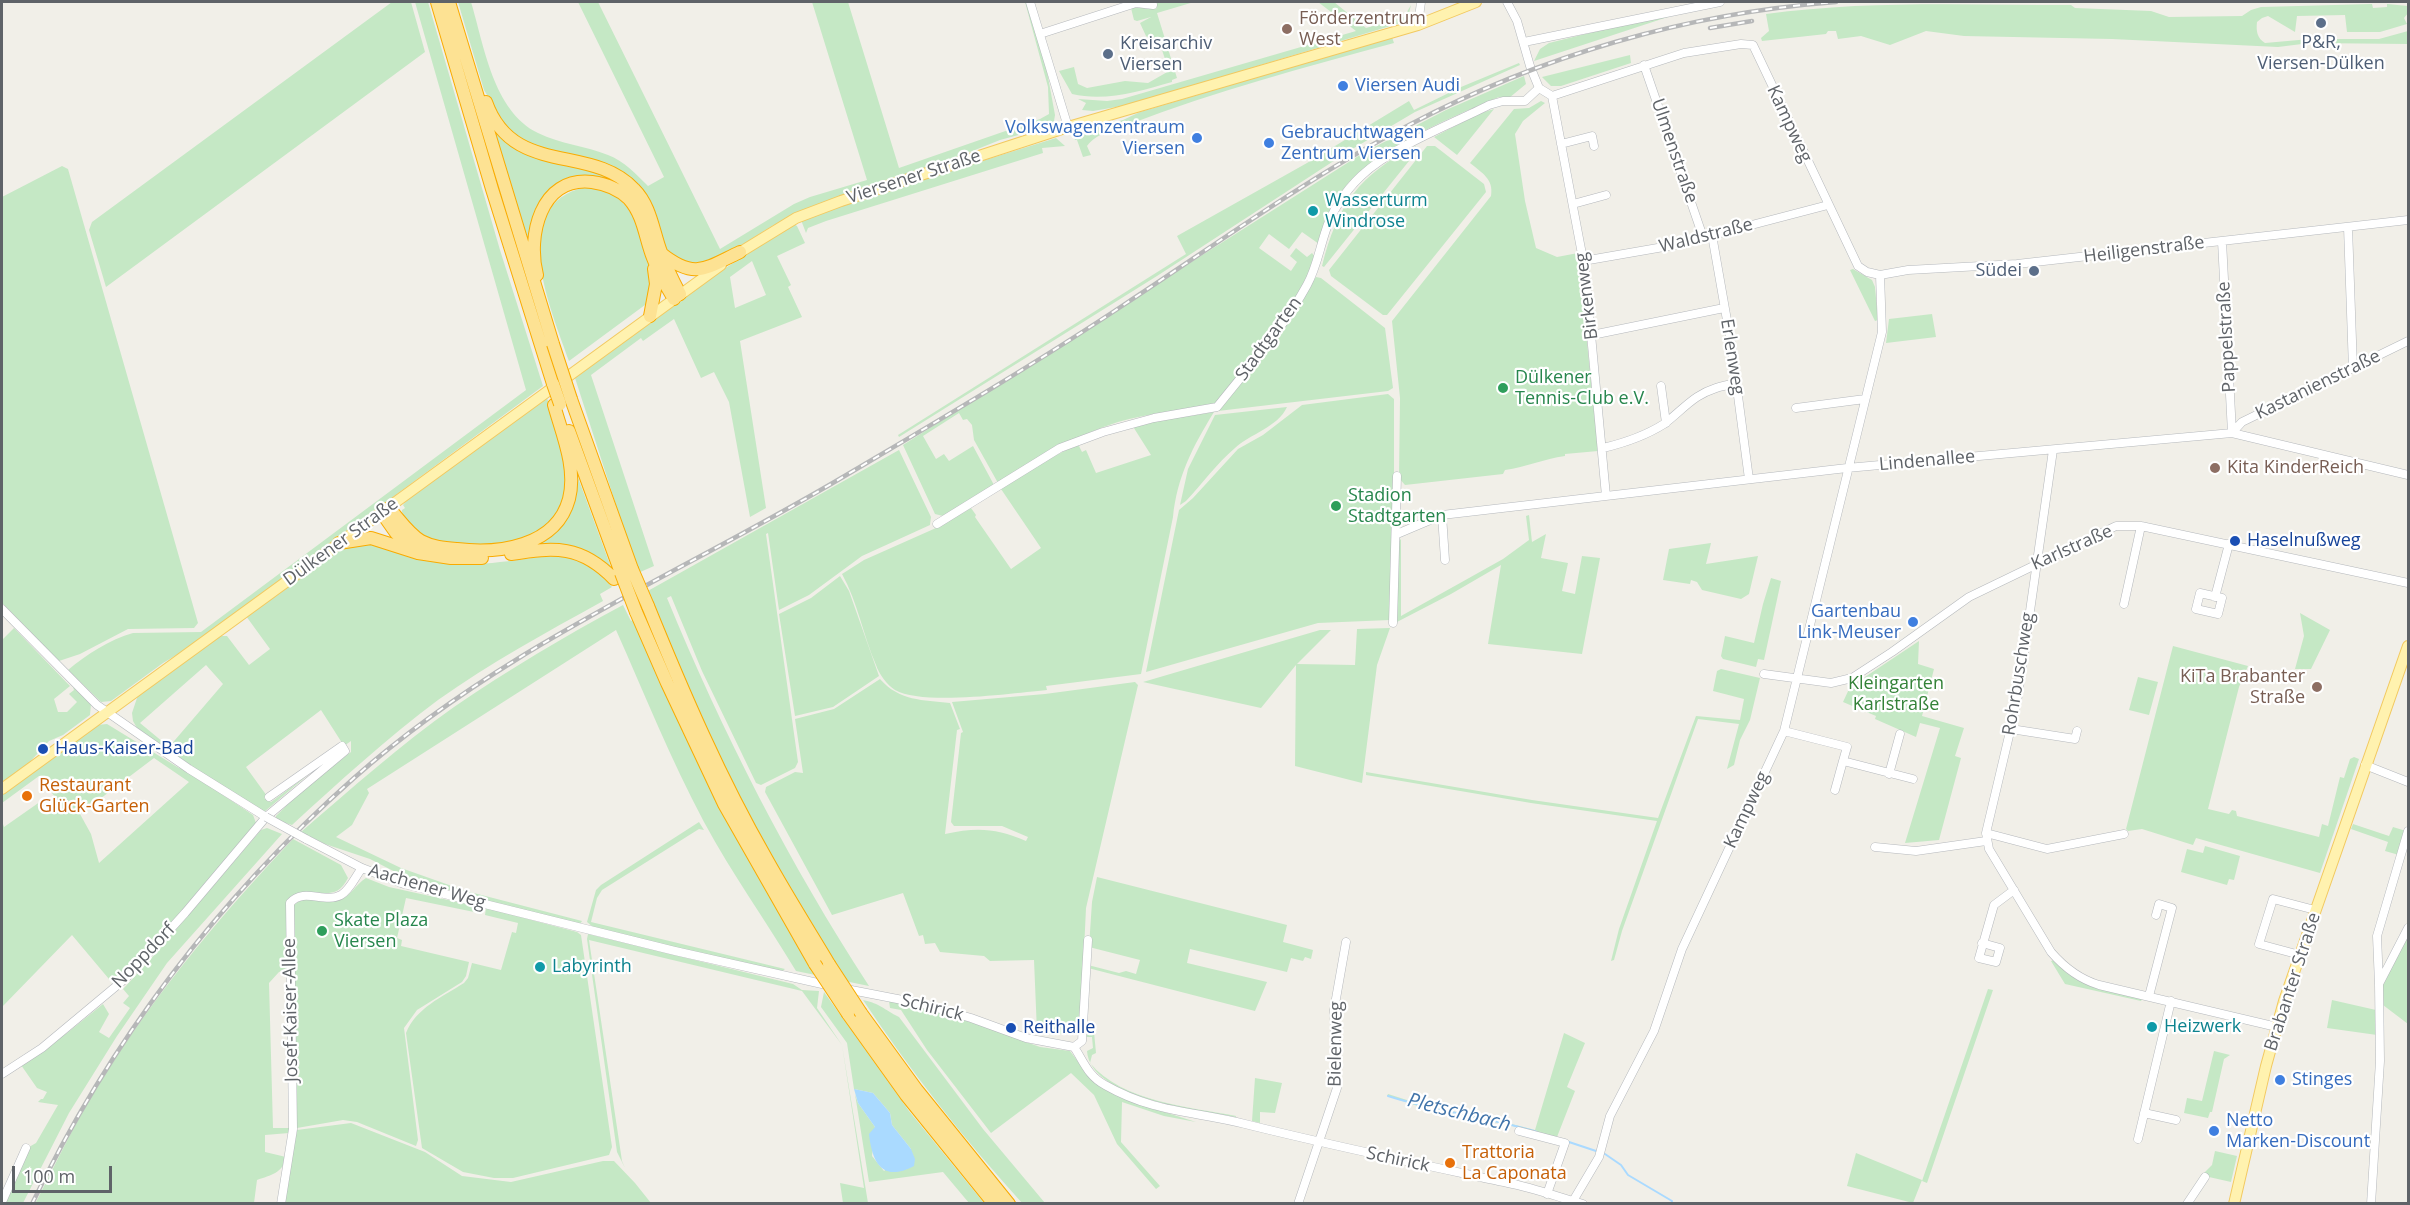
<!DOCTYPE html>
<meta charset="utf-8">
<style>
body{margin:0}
#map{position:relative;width:2410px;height:1205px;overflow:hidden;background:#f1efe8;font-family:"Open Sans",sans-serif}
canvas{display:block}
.frame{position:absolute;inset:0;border:3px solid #5f6368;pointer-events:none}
.scale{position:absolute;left:12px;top:1166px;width:100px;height:27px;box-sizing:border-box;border:3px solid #5f6368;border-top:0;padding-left:8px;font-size:18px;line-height:21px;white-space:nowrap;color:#5f6368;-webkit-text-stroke:4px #fff;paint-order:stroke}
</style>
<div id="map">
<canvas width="2410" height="1205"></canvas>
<div class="frame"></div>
<div class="scale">100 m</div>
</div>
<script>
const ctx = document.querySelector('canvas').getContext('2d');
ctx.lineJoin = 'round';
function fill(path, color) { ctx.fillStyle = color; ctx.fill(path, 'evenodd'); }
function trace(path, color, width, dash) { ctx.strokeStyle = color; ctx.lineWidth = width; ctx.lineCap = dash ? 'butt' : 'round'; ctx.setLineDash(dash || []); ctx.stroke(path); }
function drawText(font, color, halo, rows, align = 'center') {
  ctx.font = font + ' "Open Sans",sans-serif'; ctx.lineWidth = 4.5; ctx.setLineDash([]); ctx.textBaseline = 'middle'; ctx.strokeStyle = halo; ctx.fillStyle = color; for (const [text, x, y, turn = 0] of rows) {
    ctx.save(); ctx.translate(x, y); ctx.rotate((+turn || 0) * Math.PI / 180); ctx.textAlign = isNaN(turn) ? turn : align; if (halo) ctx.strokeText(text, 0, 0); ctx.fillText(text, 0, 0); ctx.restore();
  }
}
fill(new Path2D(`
 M392,2H411L425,52L106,287L89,230L92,222Z
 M415,2H428L500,250L543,386L193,645L163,663L111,701L101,702L68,670C86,655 110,639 133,633L201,632L526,390Z
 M458,2H471C484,45 493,111 538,133C560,144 586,146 608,155C624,161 636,174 648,186L664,177L578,2H598L720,249L794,204L810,197L867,180L812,2H848L899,168L1040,119L1049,114L1048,87L1025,2H1027L1046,66L1055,115L1054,121L1048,127L1000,140L965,154L809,208L772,226L723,257L692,266L666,252L641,189L542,149L520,139L509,131L484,90Z
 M1155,2H1194L1157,13L1177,78L1172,80V82C1140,91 1106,102 1072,94L1059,71L1074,67L1078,84L1087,88L1125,81L1148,83L1169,71L1161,47L1146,36L1140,23L1151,17L1137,21L1134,20L1131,8C1140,5 1148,11 1157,8Z
 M1318,2H1334L1366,28L1404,17L1411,5L1407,21L1128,105L1093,111L1082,110L1086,103L1078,99L1107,101L1122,99L1356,31Z
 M2372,4L2373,8L2387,7V4L2408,6V13L2404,18L2407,24L2380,32H2347L2345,15L2297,16L2295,32L2268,16L2262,18L2257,22C2256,31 2257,38 2265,43L2310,39H2379L2408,31V44L2310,43L2278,47L2112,39L1964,36L1926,31L1890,45L1861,36L1838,39L1836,31H1828L1826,34L1762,41L1761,38L1769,31L1766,14C1866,0 1970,5 2071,5L2075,8L2151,11L2169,17L2242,16L2251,10L2261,7Z
 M1677,14L1534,61L1540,49L1549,43L1638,21Z
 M1392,37L1394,43C1305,67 1216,91 1130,124C1114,130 1098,132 1087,146L1091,155L1083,157L1077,140H1075L1073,133L1123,120L1140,112Z
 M1630,55L1631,63L1561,86H1551L1542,77Z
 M1519,63L1520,65L1415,112L1349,151L1157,276L899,437L898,435L1186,254L1177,236L1307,163L1409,101L1414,110L1461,87Z
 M1524,76L1526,84L1509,98L1499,97C1454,116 1372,150 1343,190C1331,205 1324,226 1319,244L1302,232L1289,249L1269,234L1259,248L1291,271L1297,262L1290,256L1296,248L1307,257L1312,253L1316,258C1306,299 1249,362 1222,398L1210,407C1180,411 1148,413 1118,422C1075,436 1036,458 998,483L974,440L972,425L967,419L963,420L959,413L923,436L936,459L944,454L949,461L973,446L994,485L943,516L935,514L903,445L1363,153L1446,110Z
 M1541,101L1545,103L1523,121L1515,134L1525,201L1536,248L1557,257L1578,253L1598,451L1565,454V456C1544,459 1526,467 1505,470L1503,474L1405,485L1399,478L1400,398L1392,321L1491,196C1494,179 1482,173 1470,163L1514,109L1529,108Z
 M1494,109L1457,155L1434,137L1478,114Z
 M493,129L559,161L622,181L644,219L613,185L561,187L530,247Z
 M1056,138L1065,146L1042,148L1043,153L826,221L808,228L806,233L801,220L808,215Z
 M1416,146L1417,151L1324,267L1322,266C1337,206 1359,174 1416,146Z
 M1427,146H1435L1484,184L1486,192L1387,315H1383L1331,276L1329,270Z
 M62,166L68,169L198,623L194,628L128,629L80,654L59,661L2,603V197Z
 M586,187C621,188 634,213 643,243C646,251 651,261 651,270C652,280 650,292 649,302L569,361C552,311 504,205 586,187Z
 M794,224L797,226L805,243L777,256L791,285L788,287L802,317L740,341L766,508L750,517L729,402L714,372L701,378L674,319L643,341L641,338L591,375L654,566L638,573L575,378L727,267ZM752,261L766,295L735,308L730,277Z
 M1853,269L1872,280L1875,287L1878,320L1875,321L1850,270Z
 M1316,277L1321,278L1385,328L1393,388L1388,391L1218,411Z
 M1932,314L1936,337L1886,343L1889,319Z
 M1388,394L1394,399V539L1390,620L1318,623L1146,672L1179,510L1193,498L1238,449L1263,435L1302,405Z
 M547,398C558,428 574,464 564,496C561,504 557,515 552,521C524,550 432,558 407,522C404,517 402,515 402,510L405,508L403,505L407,500Z
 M1287,407C1278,427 1250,434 1235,448C1217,463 1202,484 1186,501L1180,505L1188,469L1215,415Z
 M1214,412C1193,446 1177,477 1173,517L1141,674L1046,686L1047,690C1013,693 923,706 895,690C887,685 879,674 876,665C863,635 858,603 842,574L864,560L936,528L971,508L976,515L975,517L1011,569L1041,548L1001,489L1043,462L1078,444L1082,452L1086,450L1096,473L1151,455L1132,425Z
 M899,450L931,517L930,525L862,556L809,595L779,610L768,533L766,534L798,762L795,768L761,785L756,783L702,671L671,596L667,598C723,734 789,863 869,986L796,971C766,921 732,874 704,822C671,760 645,695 616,630L367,789L369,793L352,825L336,837L401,868L466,891L582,921L580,924L487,901L405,877L370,859L325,844L301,832C351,789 400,745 454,707C508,670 565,636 623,605L631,621L652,607L646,592Z
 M573,464L612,570L587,554H503L418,547L419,545L488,552L559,524Z
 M1529,515L1532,542L1546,534L1541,558L1568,563L1562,591L1575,594L1582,556L1600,558L1582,654L1488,644L1501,565L1451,594L1395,623L1399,541L1401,539V616L1503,559L1529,540L1526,516Z
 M365,540C402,548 440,558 477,563C485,564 493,563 500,562C549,557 576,543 612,587L600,594L603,601C547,632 490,663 438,700C387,738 339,782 292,825L276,820V816L301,791L351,752V741L344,746L321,710L246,767L267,796L264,798L271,802L308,775L264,812L199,771L137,728L133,721L132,713L138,695L219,636H227L249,665L270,649L246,616C280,592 326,550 365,540ZM206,665L223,684L169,747L140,723Z
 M1711,543L1706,564L1758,556L1749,594L1741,599L1702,590L1697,582L1691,580L1690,584L1663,580L1669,549Z
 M840,576L849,591L879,676L833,707L795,716L779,614L811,598Z
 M1771,578L1781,581L1764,660L1758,659L1756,667L1723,659L1721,656L1725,636L1754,643L1763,604Z
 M2300,613L2330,630L2311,669H2295L2304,636Z
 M14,628L70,686L54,699L58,712H67L77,702L69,694L74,690L73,687L91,704L90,715L63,735L49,741L28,764L2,784V640Z
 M1390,628L1377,665L1362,783L1295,766L1296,665L1261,708L1143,682L1320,630H1331L1297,664L1355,665L1357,629Z
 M1919,641L1918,664L1934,669L1922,716L1964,728L1955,756L1961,758L1939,840L1905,843L1940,728L1920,723L1916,737L1875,719L1876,716L1843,702L1850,687Z
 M2173,646L2248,666L2239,687L2208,809L2229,814L2232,810L2236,811L2237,816L2319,837L2322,824L2328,826L2340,777L2344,778L2350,759L2354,757L2359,759L2320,873L2196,838L2193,845L2142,829L2128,831L2126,829Z
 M1721,669L1760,678L1750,720L1740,740L1734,765L1727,769L1739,724L1698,719L1622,931L1614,960L1611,961L1619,929L1657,821L1531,803L1366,775V772L1532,800L1658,818L1696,716L1740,720L1744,699L1713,691L1717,671Z
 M2138,677L2158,682L2149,715L2129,710Z
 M880,679C899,701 923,700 950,703L960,729L957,730L945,834C977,827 996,828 1026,841L1028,837L1002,826H954L951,822L961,733L963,732L952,702L1045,694L1135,682L1138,685L1086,908L1080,1035L1037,1032L1034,960L990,961L984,956L940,952L935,943L925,944L923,935L919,936L903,893L832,915L765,792L766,787L795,772L803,773L795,719L834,709Z
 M107,724L179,768L184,769L253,815L256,823L172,922L114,985L72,935L2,1007V821L4,827L44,799L50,803L55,797L39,776L2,803V794L97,725ZM154,758L189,782L99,863L91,834L80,814Z
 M699,822L704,830L699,829L602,890L597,898L591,922L785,969L780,973L593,927L587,922L596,890L601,885Z
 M2353,824L2389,836L2393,827L2406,831L2399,855L2385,851L2388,842L2351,829Z
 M267,828L282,834L167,963L117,1036L69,1113L23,1203L4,1204L29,1147L36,1143L58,1105L38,1102L41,1099H43L47,1092L37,1088L21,1065L67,1033L103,1004L109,1014L99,1032L109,1038L130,1008L123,1003L129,996L123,989L149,961L261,830Z
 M293,839L341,865L348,878C334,906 315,884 292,897L288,969L279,972L269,983L273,1128H289V1133L265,1135V1152L286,1157C283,1173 271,1175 257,1180L254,1203L35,1204C52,1171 68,1137 86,1106C143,1008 215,921 293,839Z
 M2205,846L2240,856L2234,880L2229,879L2227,885L2181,872L2187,849L2203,853Z
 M1097,877L1287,925L1283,942L1313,950L1311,959L1305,957L1303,961L1291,958L1287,972L1190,949L1187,963L1267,982L1255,1011L1088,968V965L1119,973L1126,971L1136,974L1140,960L1089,947L1092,902Z
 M366,878L389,887L480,907L479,913L406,898L397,938L402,940L401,946L469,962L466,976L462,982L417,1010L404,1028L418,1140L416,1146L357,1122L343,1120L297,1128L293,906C306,892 323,905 340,900C351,896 356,884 366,878Z
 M486,908L577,932L581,935L612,1147L609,1155L513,1178H494L463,1172L422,1148L406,1033C416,1008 442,997 464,983L468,978L472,963L501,970L512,932L516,933L518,923L485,915Z
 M588,934L793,984L802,990L819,991L817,1008L842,1045L868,1203H843L840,1183L864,1188L842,1045L802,991L589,940L622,1161L625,1168L617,1152L587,939Z
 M2408,934V1024L2383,1005L2382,985Z
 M2054,960C2077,987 2108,991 2142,999L2141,1001L2065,984L2051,961Z
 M1988,989L1993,990L1927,1183L1922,1181Z
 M824,992L909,1111L984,1203H969L943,1172L869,1182L855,1094L858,1103L875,1127L872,1156L884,1171L911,1149L892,1125L890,1113L873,1093L854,1089L847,1043L821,1007Z
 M863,1000C881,1004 883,1009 899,1017L983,1129L1045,1203H1022C964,1139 911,1072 863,1000Z
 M2332,1000L2376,1010L2377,1035L2327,1028Z
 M889,1001L940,1011L1040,1047L1070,1051L1089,1076L1139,1104L1196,1122L1164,1116L1122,1102L1121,1142L1160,1186L1156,1189L1117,1144L1094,1095L1071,1073L991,1133L927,1050L901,1010L890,1008Z
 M1094,1032L1096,1053L1092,1055L1090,1063C1122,1102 1190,1107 1236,1116V1117C1199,1111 1090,1098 1087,1051L1093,1048L1092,1037H1085V1034Z
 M1564,1033L1585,1043L1567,1087L1575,1091L1557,1137L1509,1125L1418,1106L1387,1096L1388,1094C1436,1111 1486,1116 1535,1130Z
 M2214,1051L2230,1055L2224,1059L2212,1112H2210L2208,1118L2184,1113L2187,1098L2202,1101Z
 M1255,1078L1282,1083L1275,1113L1260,1112V1123L1252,1121Z
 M351,1123L425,1152L462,1176L511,1182L603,1161H614L635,1183L651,1203L284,1204L297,1130Z
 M2215,1151L2237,1156L2231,1182L2209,1177L2204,1173L2212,1165Z
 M1856,1153L1922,1180L1913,1203L1847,1186Z`), '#c5e8c5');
fill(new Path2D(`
 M854,1089L873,1093L890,1113L892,1125L911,1149L915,1159L914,1166C882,1183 872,1162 869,1134L875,1127L858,1103Z`), '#aadaff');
trace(new Path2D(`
 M1388,1096C1437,1112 1488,1117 1537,1132
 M1569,1142L1596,1151
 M1605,1154L1621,1165L1628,1175L1672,1201L1671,1204`), '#aadaff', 2);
const minor = new Path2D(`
 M1030,2L1068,127
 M1507,2L1517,21L1530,66L1539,88
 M1418,25L1421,2
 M1040,34L1136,3L1153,5
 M1524,42L1720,2
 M1644,65L1703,237
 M1539,88L1552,96L1684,53L1741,44L1753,45L1858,266L1867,272L1880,275L1908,270L2017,264L2408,220
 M1552,96L1585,270L1606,496
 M1561,144L1592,136L1594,146
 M1573,204L1606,195
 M2348,227L2353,369
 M1712,235L1731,343L1749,479
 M2222,241L2232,433
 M1583,261L1675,245L1828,205
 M1592,335L1724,308
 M1661,386L1666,423
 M1796,408L1865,399
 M2232,433L2242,422L2408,341
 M1603,448C1624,443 1645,436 1664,424C1675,416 1685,405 1697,397C1709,389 1722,386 1736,383
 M2053,450L2017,702L1986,833L1989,849L2051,952C2064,967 2079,979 2099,985L2277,1027
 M1442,515L1445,560
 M937,524L1060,448L1103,432L1154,418L1217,407C1248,368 1283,329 1307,285C1316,269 1319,251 1325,233C1331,212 1345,191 1361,176C1393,146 1450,125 1489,105L1503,101H1525L1539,88
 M1397,534L1442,515L1847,468L2232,433L2408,475
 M2200,593L2222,598L2218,614L2196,609Z
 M2215,597L2229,544
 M2124,604L2141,526
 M2,609L97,705L189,769L266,817
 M1393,623L1397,476
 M1764,674L1831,683L1852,678L1892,652L1969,597L2116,526H2141L2408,583
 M2011,729L2075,739L2077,731
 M1784,731L1847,747L1843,761L1913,779
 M2365,765L2408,782
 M1889,774L1900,734
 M1835,790L1843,761
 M1986,833L2047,849L2124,834
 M306,839L362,868L404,884L675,951L831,986
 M1875,847L1916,851L1986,841
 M1982,943L2000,948L1996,962L1979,958L1994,905L2014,890
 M2300,955L2259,944L2273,899L2315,910
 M2379,984L2377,936L2408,831
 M846,989L923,1004L971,1018L1026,1038L1074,1047C1084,1062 1088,1076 1105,1085C1154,1113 1194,1111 1245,1124C1333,1146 1420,1164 1508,1183C1534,1188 1558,1197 1583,1204
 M2149,996L2172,908L2159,904L2156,915
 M1074,1047L1082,1041L1088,940
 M2,1074L42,1048L126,978L185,913L266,817L345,751L342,746L269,797
 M2144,1113L2176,1120
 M1519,1131L1565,1143L1547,1194
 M2138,1139L2171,1001
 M1573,1201L1599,1157L1610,1116L1654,1031L1682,949L1784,731L1882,332L1880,275
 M2,1202L26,1148
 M281,1204L293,1129L290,903C304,887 324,904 341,895C350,890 355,877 362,868
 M1298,1204L1337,1088L1334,1010L1346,942
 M2187,1204L2205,1177
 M2371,1204L2380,1061L2379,984L2408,928`);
const major = new Path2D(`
 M734,256L796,218L841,201L1068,127L1418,25L1476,2
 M2,789L721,265
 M2234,1204L2266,1066L2284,1001L2408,646`);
const highway = new Path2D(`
 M437,2L492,189L553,384
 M449,2L553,344
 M486,102C513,178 591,143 634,189C651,206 653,231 661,252C666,267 673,281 680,294
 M662,254C695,280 706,268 740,252
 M537,275C527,237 540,176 592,182C606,184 619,189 629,199C644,216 645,238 653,258C658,272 666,286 674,299
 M650,316L656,284L654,269
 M571,399L632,569
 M569,431L621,573
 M389,508C399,519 408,533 421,541C432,547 445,548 457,549C498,554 556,547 569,499C577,468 562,434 554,405
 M382,513L396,533L415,550
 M339,543L371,538L418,553L451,558H482
 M511,554C555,547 581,545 614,579
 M648,606C683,692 720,778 766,858C786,894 808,929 829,964
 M636,612L667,683L724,804L815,964
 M861,1013L917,1090L1009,1204
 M848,1014L906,1095L994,1204`);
trace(minor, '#b5b8bc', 9);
trace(major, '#f2c960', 12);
trace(highway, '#f9ab00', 14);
trace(minor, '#fff', 8);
trace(major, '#fff2af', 10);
trace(highway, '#fde293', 12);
const rail = new Path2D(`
 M1710,28L1752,21
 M32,1204C110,1041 219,898 354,778C502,647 680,574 848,474C941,419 1035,364 1125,304C1218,243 1310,176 1409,125C1540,56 1688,13 1836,2`);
trace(rail, '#b6b7b8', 4.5);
trace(rail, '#fff', 2, [7]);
const minorBridge = new Path2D(`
 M266,817L306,839`);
const highwayBridge = new Path2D(`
 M553,344L571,399
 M553,384L560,404
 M632,569L648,606
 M621,573L636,612
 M815,964L848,1014
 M829,964L861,1013`);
trace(minorBridge, '#b5b8bc', 9, []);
trace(highwayBridge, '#f9ab00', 14, []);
trace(minorBridge, '#fff', 8);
trace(highwayBridge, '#fde293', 12);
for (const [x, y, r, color] of [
 [2321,23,6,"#5c6f8a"],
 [1287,29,6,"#8d6e63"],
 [1108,54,6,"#5c6f8a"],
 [1343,86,6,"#3f7fe0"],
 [1197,138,6,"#3f7fe0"],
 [1269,143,6,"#3f7fe0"],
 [1313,211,6,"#0f9aa8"],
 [2034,271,6,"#5c6f8a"],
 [1503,388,6,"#2e9e5b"],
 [2215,468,6,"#8d6e63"],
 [1336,506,6,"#2e9e5b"],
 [2235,541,6,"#1a4fb4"],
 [1913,622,6,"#3f7fe0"],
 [2317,687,6,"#8d6e63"],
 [43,749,6,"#1a4fb4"],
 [27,796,6,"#e8710a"],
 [322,931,6,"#2e9e5b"],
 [540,967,6,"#0f9aa8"],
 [2152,1027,6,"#0f9aa8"],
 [1011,1028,6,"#1a4fb4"],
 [2280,1080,6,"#3f7fe0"],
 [2214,1131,6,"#3f7fe0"],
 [1450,1163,6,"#e8710a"]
]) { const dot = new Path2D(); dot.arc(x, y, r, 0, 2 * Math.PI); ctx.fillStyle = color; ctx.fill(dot); trace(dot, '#fff', 2); }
drawText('18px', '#785e54', '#fff', [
 ["Förderzentrum",1299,19],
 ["West",1299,40],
 ["Kita KinderReich",2227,468],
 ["KiTa Brabanter",2305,677,"right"],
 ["Straße",2305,698,"right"]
], 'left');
drawText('18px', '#4e5e75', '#fff', [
 ["P&R,",2321,43],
 ["Viersen-Dülken",2321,64],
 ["Kreisarchiv",1120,44,"left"],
 ["Viersen",1120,65,"left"],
 ["Südei",2022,271,"right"]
]);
drawText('18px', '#366cbe', '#fff', [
 ["Viersen Audi",1355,86],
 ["Volkswagenzentraum",1185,128,"right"],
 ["Viersen",1185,149,"right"],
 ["Gebrauchtwagen",1281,133],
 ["Zentrum Viersen",1281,154],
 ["Gartenbau",1901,612,"right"],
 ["Link-Meuser",1901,633,"right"],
 ["Stinges",2292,1080],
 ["Netto",2226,1121],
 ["Marken-Discount",2226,1142]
], 'left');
drawText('18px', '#5f6368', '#fff', [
 ["Kampweg",1789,124,65],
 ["Ulmenstraße",1674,151,71],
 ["Viersener Straße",914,177,-18],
 ["Waldstraße",1706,236,-14],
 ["Heiligenstraße",2144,250,-7],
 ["Birkenweg",1587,296,-97],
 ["Pappelstraße",2227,337,-93],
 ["Stadtgarten",1269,339,-54],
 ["Erlenweg",1732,357,81],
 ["Kastanienstraße",2318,385,-26],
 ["Lindenallee",1927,461,-5],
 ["Dülkener Straße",341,542,-36],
 ["Karlstraße",2072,548,-24],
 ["Rohrbuschweg",2019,674,-81],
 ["Kampweg",1747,810,-65],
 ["Aachener Weg",427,887,16],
 ["Noppdorf",144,956,-46],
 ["Brabanter Straße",2293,982,-72],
 ["Schirick",932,1008,14],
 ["Josef-Kaiser-Allee",291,1010,-91],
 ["Bielenweg",1336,1044,-89],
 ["Schirick",1398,1160,12]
]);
drawText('18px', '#0d838f', '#fff', [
 ["Wasserturm",1325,201],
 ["Windrose",1325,222],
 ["Labyrinth",552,967],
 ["Heizwerk",2164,1027]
], 'left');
drawText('18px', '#27864d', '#fff', [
 ["Dülkener",1515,378],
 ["Tennis-Club e.V.",1515,399],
 ["Stadion",1348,496],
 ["Stadtgarten",1348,517],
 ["Skate Plaza",334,921],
 ["Viersen",334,942]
], 'left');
drawText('18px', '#164399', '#fff', [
 ["Haselnußweg",2247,541],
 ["Haus-Kaiser-Bad",55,749],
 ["Reithalle",1023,1028]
], 'left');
drawText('18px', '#348238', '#fff', [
 ["Kleingarten",1896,684],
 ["Karlstraße",1896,705]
]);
drawText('18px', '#c56008', '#fff', [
 ["Restaurant",39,786],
 ["Glück-Garten",39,807],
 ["Trattoria",1462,1153],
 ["La Caponata",1462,1174]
], 'left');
drawText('italic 20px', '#4174aa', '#fff', [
 ["Pletschbach",1459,1113,14]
]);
</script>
